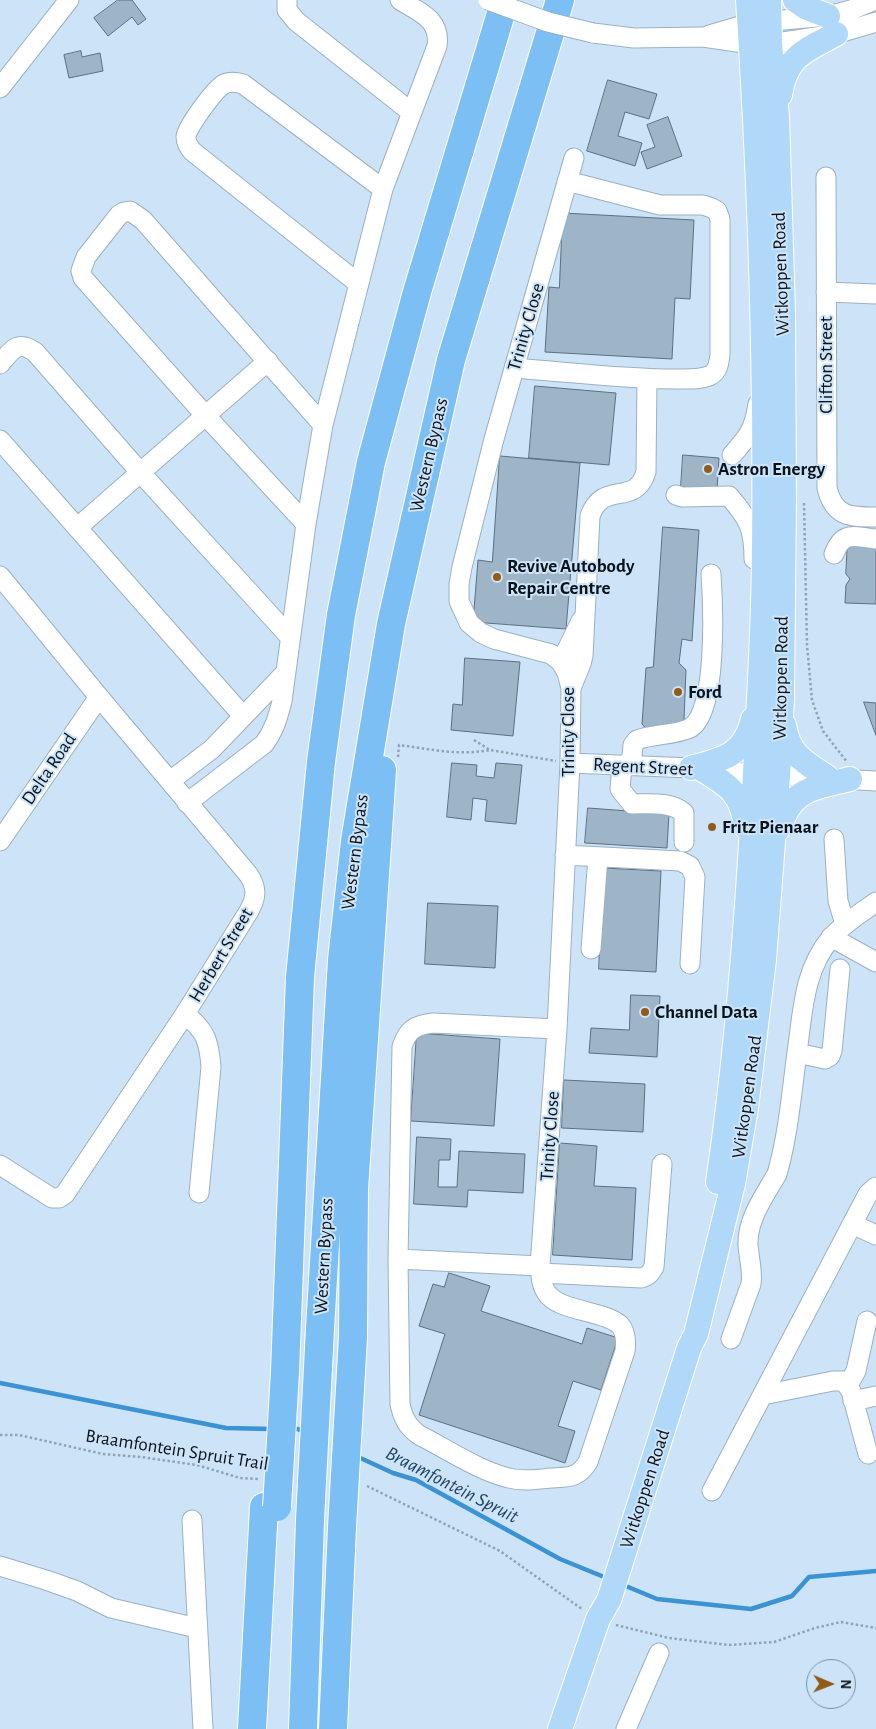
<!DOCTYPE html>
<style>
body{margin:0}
#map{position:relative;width:876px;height:1729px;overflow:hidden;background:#cde4f8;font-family:"Alegreya Sans",sans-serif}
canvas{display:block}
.north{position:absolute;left:806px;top:1659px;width:50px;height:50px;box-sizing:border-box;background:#cde4f8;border:1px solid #7f909f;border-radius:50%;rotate:91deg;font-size:14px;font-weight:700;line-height:20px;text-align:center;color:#0b131a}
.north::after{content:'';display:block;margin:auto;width:18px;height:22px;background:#945a17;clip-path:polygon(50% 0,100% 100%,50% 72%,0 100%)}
</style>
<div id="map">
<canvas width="876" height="1729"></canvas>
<div class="north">N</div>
</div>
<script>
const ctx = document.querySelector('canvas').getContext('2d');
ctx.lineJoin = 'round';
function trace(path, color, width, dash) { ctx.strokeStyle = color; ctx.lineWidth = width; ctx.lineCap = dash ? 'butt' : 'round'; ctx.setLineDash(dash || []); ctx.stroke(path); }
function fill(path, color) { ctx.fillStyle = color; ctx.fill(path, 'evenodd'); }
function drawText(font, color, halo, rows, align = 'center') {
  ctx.font = font + ' "Alegreya Sans",sans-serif'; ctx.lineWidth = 4; ctx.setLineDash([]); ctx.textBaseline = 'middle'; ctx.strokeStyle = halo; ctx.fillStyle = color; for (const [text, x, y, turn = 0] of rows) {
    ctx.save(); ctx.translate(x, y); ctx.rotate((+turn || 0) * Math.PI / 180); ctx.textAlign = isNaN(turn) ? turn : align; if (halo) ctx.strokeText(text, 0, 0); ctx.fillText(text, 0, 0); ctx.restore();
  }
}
trace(new Path2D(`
 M0,1383L226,1428L272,1429
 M289,1429H298L306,1433
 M356,1456L393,1473L416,1480L560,1559L609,1579
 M621,1584L657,1599L751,1609L792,1596L809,1577L876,1571`), '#3b93d4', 4.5);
const building = new Path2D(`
 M118,0H132L146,19L138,25L132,17L108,36L94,18Z
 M81,51L82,57L100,53L103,71L69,78L64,55Z
 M608,80L657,94L649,119L625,112L618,136L642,143L635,166L587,151Z
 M668,117L682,156L647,169L641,152L655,147L647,125Z
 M563,213L694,220L690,299L675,298L672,359L545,352L549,287L559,288Z
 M535,386L616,393L609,465L529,458Z
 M683,455L719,458L717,490L681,487Z
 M500,456L580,463L566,629L473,622L478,560L492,562Z
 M663,527L699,530L692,641L682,639L679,663L686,670L684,720L668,729L648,731L642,724L646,668L653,667Z
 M848,539L876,541V604L845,603L846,585L850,579L846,574Z
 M465,658L520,662L513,736L451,730L453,704L462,705Z
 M864,702L876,703V735Z
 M452,763L477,765L476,776L494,778L496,763L522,765L516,824L485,821L487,800L473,798L471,820L447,817Z
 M588,808L669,814L667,848L585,843Z
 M604,868L661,871L656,972L599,969Z
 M428,903L498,906L495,968L425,964Z
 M631,995L660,996L657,1057L589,1053L591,1028L629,1030Z
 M417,1033L500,1039L494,1126L411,1121Z
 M564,1080L645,1084L643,1132L562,1128Z
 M417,1137L451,1139L450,1160H439L438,1187H457L459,1151L525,1154L523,1193L468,1190L467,1207L414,1204Z
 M560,1143L597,1146L594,1186L636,1188L632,1260L553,1255Z
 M449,1273L490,1286L481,1311L582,1344L587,1328L618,1338L601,1390L573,1381L558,1426L575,1431L565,1463L419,1415L445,1334L419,1326L433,1284L444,1287Z`);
fill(building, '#9eb4c7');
trace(building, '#5b7081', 1);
const minor = new Path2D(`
 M287,0V10L296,21L411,112
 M593,33L634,38L703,37L751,44H770L836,34L876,22
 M709,35L750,23L828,16L851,10L875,0
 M0,88L69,0
 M826,177L827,488C834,517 850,517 876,517
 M359,284L192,151C189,147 186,143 186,137C186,128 215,89 224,84C230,81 236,82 243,84L383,189
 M826,292L876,294
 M0,364C11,351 17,339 35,352L140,472L290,637
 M514,368C568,372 622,379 676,379C687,379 701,380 711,375C718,371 719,363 720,355V219L717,211L712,208L703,205H660L567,181
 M0,440L243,716
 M732,455C749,436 754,430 758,404
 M676,495L682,497L729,496C749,519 754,529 754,559
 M306,524L205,415L83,278L81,271L86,257L119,215L124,212L130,211L143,220L323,425
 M78,527L268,361
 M834,554C843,530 854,537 876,539
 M0,576L99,697L248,874C257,887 257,897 249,911L185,1014L65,1194L59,1198H52L0,1165
 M561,662L581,621
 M571,688L581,664L583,656L590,516C603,479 635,508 646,472L647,379
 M570,763L691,768L755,774L876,781
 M622,765L620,789L632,804C648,804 671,801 684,813V842
 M631,766L633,745L637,740C652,734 677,735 690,728C718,713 713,603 711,574
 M170,781L212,749L285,673
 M187,803L264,744C274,731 278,717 282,701L306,524L323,425L383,189L437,46C441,19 419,12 400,0
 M834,839L838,901L845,924
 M0,841L99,697
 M565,855L680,861L690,866L695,877L690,964
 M831,937L876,962
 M591,949L598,857
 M185,1014C206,1031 209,1041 211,1067L199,1193
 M557,1029L433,1023C415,1025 407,1030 402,1047L398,1259L400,1404C403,1418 407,1426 419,1435C447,1449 479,1471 509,1478C523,1482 538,1479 552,1478C569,1477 578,1478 588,1462L625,1351C626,1343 626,1332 620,1325C604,1310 558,1312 546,1292C541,1285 541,1275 540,1266L557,1029L570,763L571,688L567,673L561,662L551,654L494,639L481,633L469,623L459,601V584L462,567L494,439L574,158
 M797,1053L825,1059L830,1056L832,1051L840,969
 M852,1224L876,1235
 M398,1259L540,1266
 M541,1273L641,1278C648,1276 650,1274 654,1267L662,1164
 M731,1339L751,1284C753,1271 749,1259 748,1245C747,1219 765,1195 777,1174C789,1132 792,1088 798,1045C803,1008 805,968 831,938C844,923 861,913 876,902
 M848,1385L856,1371L867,1321
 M763,1395L833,1381H844L851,1391L868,1454
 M853,1401L876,1396
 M712,1491L868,1194L876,1187
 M192,1520L203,1729
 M0,1566L46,1580L77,1591L111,1608L197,1628
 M626,1729L659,1653`);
const major = new Path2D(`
 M795,0L805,7L828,16
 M780,95C786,56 804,51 836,34
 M784,725C789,755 803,761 827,777
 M691,768C723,759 744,756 753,719
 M703,770C730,786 742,794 746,827
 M779,828C792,788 813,788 850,779
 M718,1182C738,1047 748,910 755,773C759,698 764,623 764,547C766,365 760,182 748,0
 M560,1729L598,1619L609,1600L689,1348L696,1334L733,1184L746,1108L764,960L778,776L782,698L784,499L783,313L777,116L770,44L769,0`);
const highway = new Path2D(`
 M320,1329L342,960L355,841L391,624L451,360L560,0
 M353,1337L354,1189L382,770
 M285,1372L300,977L321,762L341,615L371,462L417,292L505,0
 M252,1729L264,1507
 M303,1729L310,1520
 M333,1729L342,1527`);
trace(minor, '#9ab0c3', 21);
trace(major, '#fff', 26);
trace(highway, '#fff', 30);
trace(new Path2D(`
 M804,503L807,645L812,700L823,731L847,762
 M474,740L490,750L556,761
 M398,757L399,745C429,749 459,756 490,750
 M0,1435H19L103,1454L141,1457L197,1465L240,1478L259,1479
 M367,1486L500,1551L582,1609
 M616,1625L669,1638L729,1645L774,1642L815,1628L841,1622L876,1628`), '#91a3b3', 2.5, [2.5, 2.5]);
trace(minor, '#fff', 19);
trace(major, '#b0d9f9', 24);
trace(highway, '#7cbff5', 28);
const minorBridge = new Path2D(`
 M488,0L548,22L593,33`);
const highwayBridge = new Path2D(`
 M277,1507L285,1372
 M310,1520L320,1329
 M342,1527L353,1337`);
trace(minorBridge, '#9ab0c3', 21, []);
trace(highwayBridge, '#fff', 30, []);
trace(minorBridge, '#fff', 19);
trace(highwayBridge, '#7cbff5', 28);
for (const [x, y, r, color] of [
 [708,469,5,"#945a17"],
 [497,577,5,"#945a17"],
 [678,692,5,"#945a17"],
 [712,827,5,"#945a17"],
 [645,1012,5,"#945a17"]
]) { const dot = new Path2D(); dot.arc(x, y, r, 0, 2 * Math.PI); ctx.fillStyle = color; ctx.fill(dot); trace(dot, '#cde4f8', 2); }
drawText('19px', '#0b131a', '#cde4f8', [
 ["Witkoppen Road",781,274,-92],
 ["Trinity Close",526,327,-74],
 ["Clifton Street",826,365,-90],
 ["Western Bypass",429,455,-77],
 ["Witkoppen Road",781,678,-89],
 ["Trinity Close",568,732,-90],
 ["Regent Street",643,767,3],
 ["Delta Road",49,769,-56],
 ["Western Bypass",355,852,-83],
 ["Herbert Street",221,955,-59],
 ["Witkoppen Road",747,1097,-82],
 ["Trinity Close",550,1136,-86],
 ["Western Bypass",324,1256,-87],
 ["Braamfontein Spruit Trail",177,1450,9],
 ["Witkoppen Road",645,1489,-72]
]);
drawText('bold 19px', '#0b131a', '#cde4f8', [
 ["Astron Energy",718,469],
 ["Revive Autobody",507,566],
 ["Repair Centre",507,588],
 ["Ford",688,692],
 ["Fritz Pienaar",722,827],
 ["Channel Data",655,1012]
], 'left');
drawText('italic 20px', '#1f425e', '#cde4f8', [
 ["Braamfontein Spruit",452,1485,27]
]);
</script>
